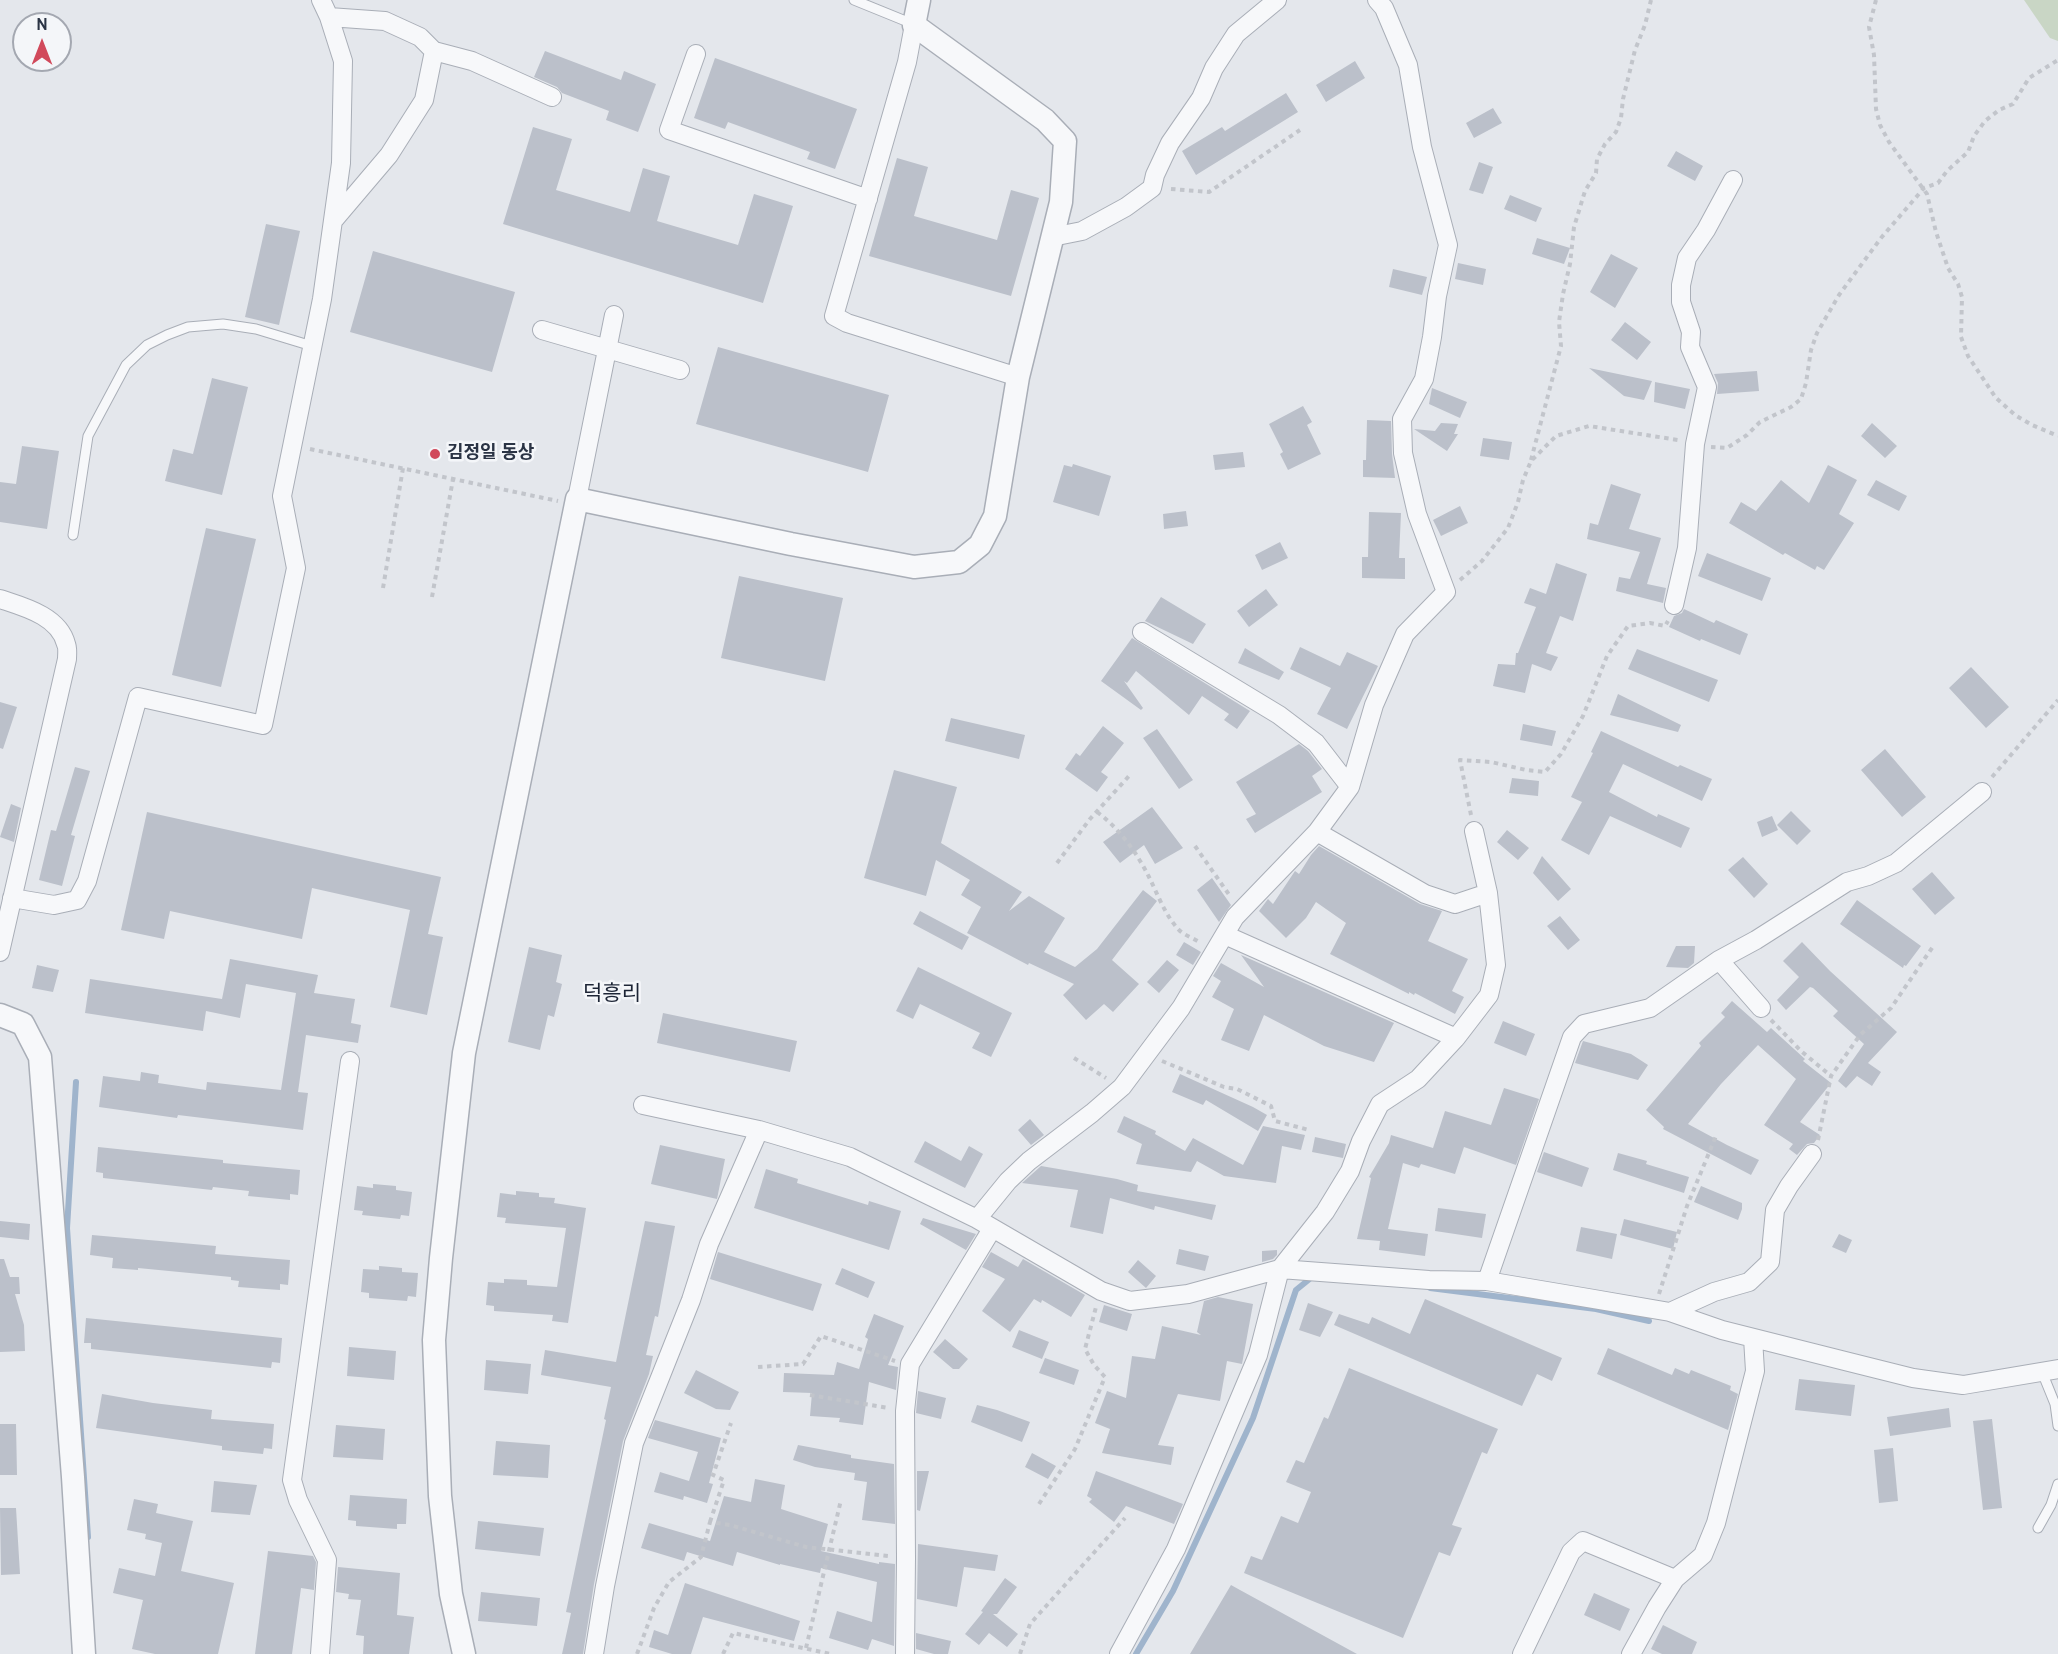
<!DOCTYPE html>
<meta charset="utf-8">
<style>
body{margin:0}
#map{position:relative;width:2058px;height:1654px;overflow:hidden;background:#e4e7ec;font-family:Overpass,sans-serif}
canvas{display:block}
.north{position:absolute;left:12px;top:12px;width:60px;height:60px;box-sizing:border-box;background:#f4f6f9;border:2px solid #a4a8b1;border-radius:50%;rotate:0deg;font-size:16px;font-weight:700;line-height:24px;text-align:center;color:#2b3445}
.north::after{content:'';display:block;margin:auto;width:21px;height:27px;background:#d1495b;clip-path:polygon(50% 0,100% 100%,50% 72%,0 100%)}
</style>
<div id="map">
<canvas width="2058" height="1654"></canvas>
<div class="north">N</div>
</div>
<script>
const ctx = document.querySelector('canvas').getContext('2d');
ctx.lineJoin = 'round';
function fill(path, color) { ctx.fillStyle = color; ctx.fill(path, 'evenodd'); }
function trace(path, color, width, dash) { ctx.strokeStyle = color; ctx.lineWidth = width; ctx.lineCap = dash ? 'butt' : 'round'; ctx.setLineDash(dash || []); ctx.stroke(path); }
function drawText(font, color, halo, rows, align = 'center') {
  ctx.font = font + ' Overpass,"Noto Sans KR",sans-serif'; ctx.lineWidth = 5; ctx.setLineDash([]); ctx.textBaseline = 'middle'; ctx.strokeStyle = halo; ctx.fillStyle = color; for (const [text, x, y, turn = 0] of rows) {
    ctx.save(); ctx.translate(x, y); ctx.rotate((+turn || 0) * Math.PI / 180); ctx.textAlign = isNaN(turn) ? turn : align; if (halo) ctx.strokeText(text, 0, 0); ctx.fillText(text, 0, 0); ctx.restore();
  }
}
fill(new Path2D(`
 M2024,0H2058V41L2050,38Z`), '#c9d6c5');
trace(new Path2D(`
 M76,1082L67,1228L88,1537
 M1430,1288L1596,1309L1649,1321
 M1136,1654L1173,1591L1253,1418L1296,1290L1312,1277L1316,1278`), '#9fb4cc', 6);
fill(new Path2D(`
 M545,51L621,80L624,71L656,84L638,132L606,120L609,111L562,93L557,87L534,77Z
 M715,58L857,109L835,169L807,159L810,152L728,122L725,129L694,118Z
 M1355,61L1365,78L1326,102L1316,85Z
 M1286,93L1298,112L1196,175L1182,151L1222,127L1225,131Z
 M1493,108L1502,123L1474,138L1466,123Z
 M533,127L572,139L556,190L630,212L643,168L670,176L657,221L738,245L754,194L793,206L763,303L503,224Z
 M1676,151L1703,166L1695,181L1667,166Z
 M897,158L928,167L914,216L997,240L1011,190L1039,198L1011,296L869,256Z
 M1479,162L1493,167L1483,194L1469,190Z
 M1510,195L1542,208L1536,222L1504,209Z
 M266,224L300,231L279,325L245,317Z
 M1537,238L1570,248L1564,264L1532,254Z
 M373,251L515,292L492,372L350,332Z
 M1611,254L1638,268L1615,308L1590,292Z
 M1458,263L1486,269L1483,285L1455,279Z
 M1393,269L1427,277L1422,295L1389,287Z
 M1625,322L1651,342L1637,360L1611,340Z
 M718,347L889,395L868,472L696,424Z
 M1589,368L1652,381L1644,400L1624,396Z
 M1757,371L1759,391L1717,394L1718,383L1714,374Z
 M212,378L248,387L222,495L165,481L173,449L193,454Z
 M1655,382L1690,389L1685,409L1654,402Z
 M1432,388L1467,402L1460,418L1429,404Z
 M1303,406L1312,422L1307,425L1321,454L1288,470L1280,454L1283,452L1269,424Z
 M1367,420L1391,421L1392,454L1395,478L1363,477V460H1366Z
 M1441,423L1458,424L1454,434H1458L1447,451L1414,429L1435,431Z
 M1872,423L1897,446L1885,458L1861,436Z
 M1483,438L1512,442L1509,460L1480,456Z
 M22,446L59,451L47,529L0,522V482L16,484Z
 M1243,452L1245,467L1215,470L1213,455Z
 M1073,464L1111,476L1099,516L1053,502L1064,465L1072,467Z
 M1828,465L1857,480L1839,514L1854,523L1824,570L1817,566L1815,570L1785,553L1783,555L1729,523L1741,502L1756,511L1781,480L1809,503Z
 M1876,480L1907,496L1899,511L1867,495Z
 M1611,484L1641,494L1629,529L1661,538L1647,584L1666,588L1663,603L1616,591L1619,577L1630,579L1640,552L1587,539L1590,523L1598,525Z
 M1460,506L1468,523L1441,536L1433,520Z
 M1186,511L1188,526L1164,529L1163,514Z
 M1369,512L1401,513L1399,558H1405V579L1362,578V557H1368Z
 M206,528L256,539L221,687L172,675Z
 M1280,542L1288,558L1262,570L1255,555Z
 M1707,553L1771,578L1762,601L1698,576Z
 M1556,563L1587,574L1573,621L1560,616L1546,653L1558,657L1551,671L1532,664L1525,693L1493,686L1498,664L1515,665L1516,653H1518L1536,607L1524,603L1530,588L1546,594Z
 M739,576L843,598L825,681L721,658Z
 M1266,589L1278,605L1249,627L1237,611Z
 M1161,597L1206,624L1193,644L1145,621Z
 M1684,609L1714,623L1716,620L1748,634L1740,655L1701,639L1700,641L1669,627L1674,616L1682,613Z
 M1132,638L1250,711L1237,729L1224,720L1229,714L1202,696L1189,715L1136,671L1127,683L1124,681L1143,708L1141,710L1101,681Z
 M1300,647L1340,666L1347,652L1378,666L1347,729L1317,714L1331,688L1290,669Z
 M1245,648L1284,672L1279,680L1238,663Z
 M1637,649L1718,680L1709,702L1628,669Z
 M1971,667L2009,707L1986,728L1949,688Z
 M1618,694L1681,725L1678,732L1610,715Z
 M0,702L17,707L3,749L0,748Z
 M951,718L1025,735L1019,759L945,741Z
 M1523,724L1556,731L1552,746L1520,740Z
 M1103,726L1124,743L1101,772L1108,777L1097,792L1065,769L1076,753L1080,756Z
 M1157,729L1193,780L1179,789L1143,738Z
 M1601,731L1678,767L1680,765L1712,779L1702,801L1623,764L1609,792L1657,817L1658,814L1690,828L1681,848L1610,816L1589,855L1561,840L1582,802L1571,797L1593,753L1591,752Z
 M1299,744L1308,751L1322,769L1312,776L1322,792L1255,833L1246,819L1256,814L1236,782Z
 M1885,749L1926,797L1902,817L1861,770Z
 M75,767L90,771L71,835L75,836L62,886L39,880L51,830L56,831Z
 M894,770L957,787L941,843L1022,892L1009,911L1029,896L1065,918L1044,952L1075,967L1097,949L1143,890L1157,901L1112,960L1139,984L1113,1012L1104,1004L1086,1020L1063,995L1074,984L1029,963L1028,965L967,933L981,907L961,895L970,880L936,860L926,896L864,878Z
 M1512,778L1539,781L1538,796L1509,793Z
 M11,804L21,808L14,842L0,837Z
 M1152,807L1183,848L1155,864L1144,845L1120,863L1103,842Z
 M1791,811L1811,831L1797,845L1777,825Z
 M147,812L441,877L428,934L443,937L427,1015L390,1007L410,910L312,888L302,939L170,911L164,939L121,930Z
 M1772,816L1778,830L1762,837L1757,822Z
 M1507,830L1529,848L1518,860L1497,842Z
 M1319,846L1420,904L1442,911L1428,941L1468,959L1452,991L1464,997L1455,1014L1415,993L1414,995L1409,992V994L1330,954L1346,923L1316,902L1306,918L1286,938L1259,911L1268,899L1273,904L1295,871L1299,874L1311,855Z
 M1542,856L1571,889L1558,901L1533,873Z
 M1743,857L1768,884L1754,898L1728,870Z
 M1932,872L1955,898L1935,915L1912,889Z
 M1212,878L1231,905L1219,922L1197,890Z
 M1857,900L1921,946L1906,966L1904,965L1903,968L1840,924Z
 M920,911L969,937L962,950L913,924Z
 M1560,916L1580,940L1568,950L1547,926Z
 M1184,942L1201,952L1193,965L1176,955Z
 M1802,942L1830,971L1897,1032L1868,1063L1881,1072L1872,1086L1857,1076L1846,1088L1838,1081L1864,1044L1833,1016L1838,1011L1813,988L1810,987L1786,1010L1777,1000L1799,977L1783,961Z
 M1676,946H1695L1694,963L1688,968L1666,967Z
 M529,947L562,955L556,982L562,984L554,1017L548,1015L540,1050L508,1042Z
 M1241,955L1394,1023L1374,1062L1324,1046L1264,1015L1249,1051L1221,1040L1234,1009L1212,997L1221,981L1213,976L1221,963L1264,987Z
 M230,959L318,975L314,993L355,999L351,1023L361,1025L358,1043L306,1035L298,1092L308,1093L303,1130L178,1115L177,1118L99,1107L103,1076L140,1081L141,1072L159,1075L158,1083L206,1090L207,1082L281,1090L296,993L246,984L240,1018L206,1011L203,1031L85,1013L90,979L222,999Z
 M1167,960L1179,970L1159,993L1147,982Z
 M37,965L59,970L53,992L32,988Z
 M918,967L1012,1013L991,1057L972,1048L980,1033L920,1004L913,1019L896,1011Z
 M1732,1001L1767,1032L1771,1028L1805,1059L1803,1061L1831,1083L1800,1122L1820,1135L1814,1143L1807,1144L1797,1155L1789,1149L1793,1144L1764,1125L1796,1079L1758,1045L1721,1084L1688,1124L1727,1145L1759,1160L1751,1175L1663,1129L1664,1127L1646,1110L1701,1046L1699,1043L1725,1017L1721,1013Z
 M663,1013L797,1041L790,1072L657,1043Z
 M1503,1021L1535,1034L1526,1056L1494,1043Z
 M1583,1041L1631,1054L1648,1065L1638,1080L1575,1063Z
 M1180,1074L1253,1107L1267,1115L1258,1131L1206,1100L1203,1105L1172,1092Z
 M1504,1088L1539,1099L1516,1165L1464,1147L1455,1174L1421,1164L1419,1168L1403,1163L1388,1229L1428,1234L1425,1256L1379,1250L1380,1241L1357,1239L1371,1178L1369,1177L1389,1143L1391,1135L1433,1148L1445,1111L1491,1125Z
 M1124,1116L1156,1131L1155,1134L1185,1151L1193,1138L1243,1165L1263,1126L1305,1135L1301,1150L1282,1146L1276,1183L1224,1176L1197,1161L1191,1172L1136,1164L1142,1144L1117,1132Z
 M1030,1119L1044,1135L1031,1145L1018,1130Z
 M1315,1137L1346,1144L1343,1158L1312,1152Z
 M925,1141L961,1161L969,1146L983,1154L965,1188L914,1162Z
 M660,1145L725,1159L717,1199L651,1184Z
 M98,1147L223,1160V1163L300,1170L298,1195L290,1194V1200L248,1196L249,1191L213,1187L212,1190L103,1178V1173L96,1172Z
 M1544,1152L1589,1168L1582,1187L1537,1172Z
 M1618,1153L1647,1161L1646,1164L1689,1177L1684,1193L1613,1170Z
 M1041,1166L1117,1179L1138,1185L1137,1191L1216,1205L1212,1220L1155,1206L1154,1210L1110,1198L1103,1234L1070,1227L1078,1190L1022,1183Z
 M766,1169L798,1179L797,1183L868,1205L869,1201L901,1211L889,1250L754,1208Z
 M373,1184L396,1186V1190L412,1192L409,1216L401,1215L400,1219L362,1215L363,1211L354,1210L357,1186L373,1188Z
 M1701,1186L1742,1203V1209L1738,1220L1694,1202Z
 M516,1191L539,1193V1197L555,1198L554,1203L586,1208L568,1323L552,1321L553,1315L494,1311V1306L486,1305L488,1282L504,1283V1279L527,1280V1285L557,1287L566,1228L505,1223L506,1218L497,1217L500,1193L516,1195Z
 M1438,1208L1486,1214L1482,1238L1435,1231Z
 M923,1218L976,1234L966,1250L920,1224Z
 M1624,1219L1677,1232L1673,1249L1620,1235Z
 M0,1221L30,1224L29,1240L0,1237Z
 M645,1221L675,1226L658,1317L655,1316L646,1355L653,1356L649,1374L623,1441L594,1584L583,1654H562L571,1613L566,1612L606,1420L604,1419L611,1387L541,1375L545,1350L616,1362Z
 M1581,1227L1617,1234L1612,1259L1576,1251Z
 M1839,1234L1852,1240L1846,1253L1832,1247Z
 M92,1235L216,1246L215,1254L290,1260L288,1285L280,1284V1290L238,1287L239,1281L231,1280V1277L138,1268V1270L112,1268L113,1258L90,1255Z
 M1179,1249L1209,1256L1205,1271L1176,1264Z
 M1277,1250V1255L1273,1259L1262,1262V1251Z
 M718,1252L822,1284L813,1311L710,1279Z
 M991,1252L1018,1267L1023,1259L1085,1295L1071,1317L1042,1300L1041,1303L1034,1299L1010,1332L982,1311L1005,1279L982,1267Z
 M0,1259H4L10,1277H19L20,1294H15L24,1325L25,1351L0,1352Z
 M1138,1260L1156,1276L1146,1288L1128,1272Z
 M379,1266L402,1268V1272L418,1273L416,1297L408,1296L407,1301L369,1298V1293L361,1292L363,1269L379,1270Z
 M842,1268L875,1282L868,1298L835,1284Z
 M1218,1297L1253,1304L1242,1364L1227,1361L1220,1401L1178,1394L1158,1445L1174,1447L1171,1465L1102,1453L1110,1429L1095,1423L1107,1391L1126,1398L1132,1356L1155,1359L1162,1326L1201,1335L1197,1332L1204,1301Z
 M1425,1299L1562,1358L1552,1381L1537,1374L1522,1406L1334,1325L1339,1314L1369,1324L1372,1317L1410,1334Z
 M1308,1303L1333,1312L1320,1337L1299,1330Z
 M1104,1305L1132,1314L1127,1331L1099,1322Z
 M874,1314L904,1326L888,1365L898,1367L896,1390L869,1382L863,1425L839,1422L840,1418L810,1416L812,1393L783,1392L784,1373L834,1375L837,1362L859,1369L868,1339L865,1337Z
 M86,1318L282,1338L280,1363L272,1362L271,1368L91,1349V1343H84Z
 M1019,1330L1049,1342L1042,1359L1012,1347Z
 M945,1339L968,1359L959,1369H953L933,1352Z
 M349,1347L396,1351L394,1380L347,1376Z
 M1608,1348L1672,1375L1675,1368L1689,1374L1691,1370L1731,1386L1730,1390L1738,1394L1728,1430L1597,1374Z
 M1045,1358L1079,1370L1074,1385L1039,1373Z
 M486,1360L531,1364L528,1394L484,1390Z
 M1349,1368L1498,1429L1487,1454L1482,1452L1452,1525L1462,1528L1450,1556L1439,1552L1403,1638L1244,1573L1251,1556L1262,1560L1281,1516L1298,1523L1311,1492L1286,1482L1296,1460L1304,1463L1324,1417L1328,1419Z
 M696,1370L739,1392L730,1410L716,1409L684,1393Z
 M1799,1379L1855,1385L1851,1416L1795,1410Z
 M918,1391L946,1398L941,1419L916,1413Z
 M102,1394L153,1403L212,1410L211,1419L274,1424L272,1449L264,1448L263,1454L222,1450V1446L96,1428Z
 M977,1405L997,1410L1030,1422L1022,1442L971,1422Z
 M1949,1408L1951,1427L1890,1436L1887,1417Z
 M1992,1419L2002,1508L1983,1510L1973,1421Z
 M655,1420L721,1438L709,1483L713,1484L707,1503L684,1496L683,1500L654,1492L660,1472L689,1481L698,1452L648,1438Z
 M0,1424H16L17,1475H0Z
 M336,1425L385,1429L383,1460L333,1457Z
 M496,1441L550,1445L548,1478L493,1475Z
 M798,1445L851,1455V1458L894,1464L895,1524L862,1520L867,1482L854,1480L855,1473L815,1467L793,1460Z
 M1893,1448L1898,1501L1879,1503L1874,1450Z
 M1032,1453L1056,1466L1048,1479L1025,1467Z
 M917,1471H929L920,1511L917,1510Z
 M1096,1471L1183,1504L1174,1524L1126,1506L1114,1522L1089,1502L1092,1499L1087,1496Z
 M755,1479L785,1485L781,1509L828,1524L821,1551L879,1564V1562L895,1564L894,1646L872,1639L868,1650L829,1638L837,1611L872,1622L877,1582L821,1568L820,1573L780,1564V1565L737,1552L733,1566L687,1552L684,1561L641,1548L649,1523L710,1541L724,1496L751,1502Z
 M214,1481L257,1485L250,1515L211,1512Z
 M350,1495L407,1499L406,1524H397V1529L356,1526V1521L348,1520Z
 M134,1499L158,1504L156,1513L193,1521L181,1571L234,1583L218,1654H155L132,1649L143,1600L113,1593L119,1568L155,1576L162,1543L145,1539L146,1534L127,1530Z
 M0,1508H16L20,1574L1,1575Z
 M478,1521L544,1528L540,1556L475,1549Z
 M918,1544L998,1555L995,1571L964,1567L957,1607L917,1599Z
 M268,1551L313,1556L316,1562L314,1590L301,1588L292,1654H255Z
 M338,1567L400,1573L397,1615L414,1617L409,1654H363L364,1636L356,1635L361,1600L348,1599L349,1594L336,1592Z
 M1005,1578L1017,1587L997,1614H993L1018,1634L1007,1647L989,1633L979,1645L965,1634L983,1612L981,1611Z
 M685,1583L800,1621L794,1641L703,1617L691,1654H672L649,1647L654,1630L668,1635Z
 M1231,1585L1240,1590L1357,1654H1190Z
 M481,1592L540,1598L537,1626L478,1621Z
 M1594,1593L1630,1609L1620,1631L1584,1615Z
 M1663,1625L1697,1642L1692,1654H1662L1651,1649Z
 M916,1633L951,1641L948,1654H934L916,1649Z`), '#bbc0ca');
const service = new Path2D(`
 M854,0L913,24
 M73,535L88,436L126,365L147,345L167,335L188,327L223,324L256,329L312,346
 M2042,1372L2055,1404L2058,1426
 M2038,1528L2051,1505L2058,1484`);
const minor = new Path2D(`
 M329,17L385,21L420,37L434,51L424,100L389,155L333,221
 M914,25L907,62L834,316L847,323L1018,377
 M434,51L472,61L552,97
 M696,54L669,130L868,199
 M1052,237L1082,231L1126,207L1152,188L1155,175L1170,143L1201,98L1214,68L1236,34L1277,0
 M542,330L680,370
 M577,499L614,315
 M0,599C24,607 59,616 66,644C68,648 67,655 67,659L0,952
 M1674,605L1687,548L1695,444L1707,387L1690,347L1691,332L1681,302V285L1687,258L1706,230L1733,180
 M1142,632L1279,715L1316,743L1350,787L1374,705L1405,634L1446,592L1417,514L1403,453L1402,419L1424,379L1432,337L1437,296L1448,245L1422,147L1408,65L1384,8L1377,0
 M1474,831L1488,893L1496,965L1489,995L1456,1038L1418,1079L1380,1104L1361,1141L1350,1171L1325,1212L1280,1269L1429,1280L1487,1281L1588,1298L1670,1312L1722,1330L1845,1361L1913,1378L1963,1385L2058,1369
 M1317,832L1425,894L1455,904L1488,893
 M12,898L54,905L77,900L87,881L138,697L263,725L296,568L282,496L322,299L341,163L343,61L329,17L321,0
 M1225,935L1456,1038
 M1719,960L1761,1008
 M643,1105L759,1130L850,1157L977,1219L1101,1291L1130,1301L1188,1294L1280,1269L1258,1355L1176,1549L1119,1654
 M977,1219L1008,1181L1029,1161L1092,1113L1122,1087L1181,1008L1235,917L1317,832L1350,787
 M1487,1281L1572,1037L1584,1024L1650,1008L1719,960L1756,940L1847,882L1868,876L1896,863L1982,792
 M1670,1312L1714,1292L1749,1282L1770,1262L1775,1210L1789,1186L1812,1154
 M320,1654L327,1560L298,1500L292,1480L350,1061
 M594,1654L605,1586L634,1443L691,1300L709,1244L759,1130
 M905,1654L906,1558L905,1411L910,1364L992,1229
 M1522,1654L1571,1552L1583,1541L1675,1579
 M1631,1654L1657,1607L1675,1579L1703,1555L1716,1523L1755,1371L1753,1338`);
const tertiary = new Path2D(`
 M0,1015L23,1024L40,1057L73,1477L84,1654
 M464,1654L451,1594L440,1496L434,1340L441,1258L464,1053L577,499L791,544L914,567L959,562L980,545L995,516L1018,377L1061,202L1065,141L1045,120L914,25L919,0`);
trace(service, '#a9aeb7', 11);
trace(minor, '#a9aeb7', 20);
trace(tertiary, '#a9aeb7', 25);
trace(new Path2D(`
 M1876,0L1869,27L1874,55L1876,109L1880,125L1889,142L1927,194L1936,232L1948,268L1958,284L1962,297L1961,337L1968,356L1996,398L2015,415L2032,425L2058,436
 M1171,189L1209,192L1300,130
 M1711,447L1727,448L1747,435L1760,422L1791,407L1801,399L1806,383L1811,350L1817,333L1839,295L1881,238L1924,188L1938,183L1947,171L1968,152L1974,136L1985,121L1999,110L2013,104L2029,78L2058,60
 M310,449L558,501
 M1531,460L1561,346L1559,322L1563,294L1570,264L1574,227L1585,191L1596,173L1597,159L1605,144L1616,132L1621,118L1623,99L1635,50L1645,25L1651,0
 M1460,580L1482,561L1508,528L1518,502L1523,480L1531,461L1556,436L1589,426L1678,440
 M383,588L403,468
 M432,597L453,479
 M1992,777L2058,700
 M1097,812C1119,828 1137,853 1149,877C1158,895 1165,915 1179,930C1184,935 1193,938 1199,942
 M1471,815L1460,760L1491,762L1526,770L1545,772L1561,754L1583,716L1607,656L1628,626L1650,623L1665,626L1668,621
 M1195,846L1230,896
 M1057,863L1090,819L1129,776
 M1771,1020L1801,1051L1831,1076
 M1074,1058L1106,1078
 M1162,1061L1224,1087L1237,1089L1271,1106L1275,1121L1309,1130
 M1818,1140L1831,1076L1860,1035L1891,1008L1934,945
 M1659,1294L1687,1206L1716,1136
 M758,1367L803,1364L821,1336L895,1361
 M810,1395L889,1408
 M1039,1504L1075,1449L1105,1377L1094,1365L1085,1349L1096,1307
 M710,1522L724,1480L713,1475L731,1423
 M806,1648L841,1500
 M637,1654L654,1608L669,1582L701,1557L710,1522L730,1525L806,1547L888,1556
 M723,1654L733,1633L831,1654
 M1020,1654L1030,1624L1125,1518`), '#c2c5cb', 4, [4.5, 4.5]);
trace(service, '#f7f8fa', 9);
trace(minor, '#f7f8fa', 18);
trace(tertiary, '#f7f8fa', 22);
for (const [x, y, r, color] of [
 [435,454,6,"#d1495b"]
]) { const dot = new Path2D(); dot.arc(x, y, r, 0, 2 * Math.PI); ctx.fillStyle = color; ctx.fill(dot); trace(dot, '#f4f6f9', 2); }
drawText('bold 18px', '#2b3445', '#f4f6f9', [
 ["김정일 동상",447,454]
], 'left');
drawText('21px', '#1d2536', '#f4f6f9', [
 ["덕흥리",612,996]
]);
</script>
